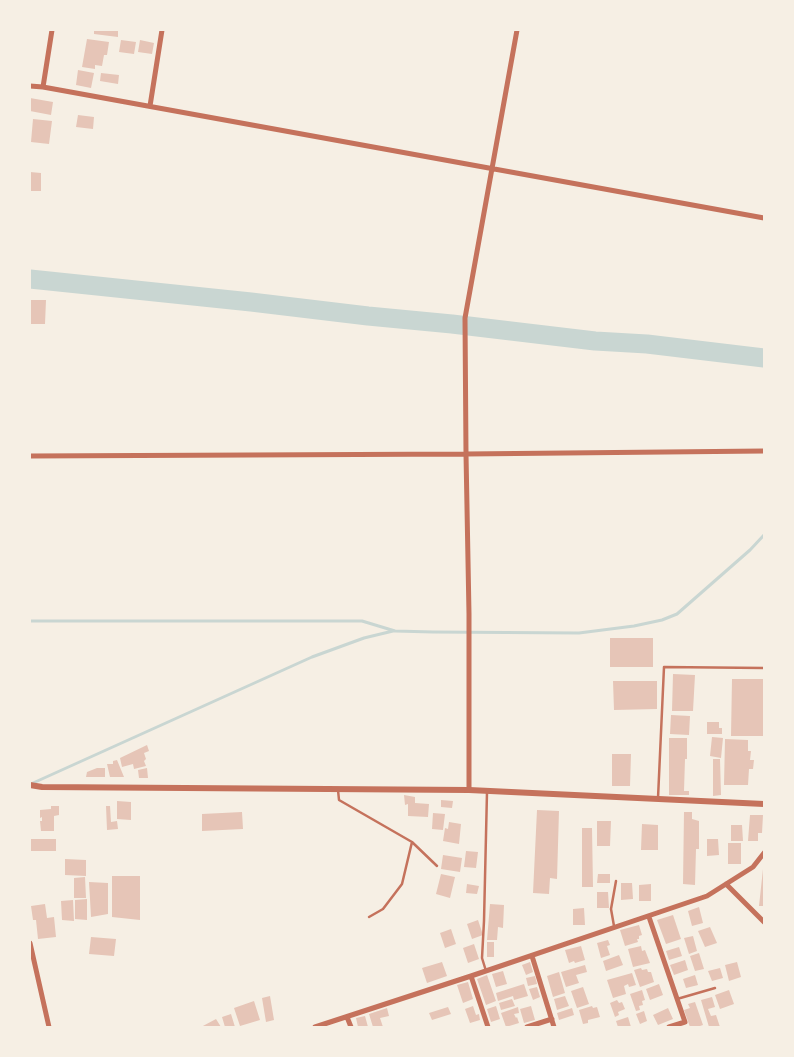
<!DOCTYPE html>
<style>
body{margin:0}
#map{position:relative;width:794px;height:1057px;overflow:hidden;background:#f6efe4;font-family:Poppins,sans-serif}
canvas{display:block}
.frame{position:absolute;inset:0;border:31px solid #f6efe4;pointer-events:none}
</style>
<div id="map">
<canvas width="794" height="1057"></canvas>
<div class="frame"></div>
</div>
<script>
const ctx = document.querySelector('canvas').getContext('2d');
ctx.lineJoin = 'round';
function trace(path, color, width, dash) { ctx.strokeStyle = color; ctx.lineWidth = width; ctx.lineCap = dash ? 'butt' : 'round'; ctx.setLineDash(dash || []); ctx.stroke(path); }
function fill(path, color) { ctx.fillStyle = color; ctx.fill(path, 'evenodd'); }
trace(new Path2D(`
 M30,621H362L395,631L433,632L579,633L634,626L662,620L677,614L750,550L764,535
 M33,783L312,657L364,638L393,631`), '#c9d6d2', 3);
trace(new Path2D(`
 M30,279L251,302L368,316L452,324L595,341L647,344L764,358`), '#c9d6d2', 19);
fill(new Path2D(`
 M94,30H118V37L94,34Z
 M87,39L109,42L107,55H104L102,66L95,65V69L82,67Z
 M121,40L136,42L134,54L119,52Z
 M140,40L154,43L152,54L138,52Z
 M78,70L94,73L91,88L76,85Z
 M101,73L119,75L118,84L100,81Z
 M30,98L53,102L51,115L30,111Z
 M78,115L94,117L93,129L76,127Z
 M33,119L52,121L49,144L31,142Z
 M30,172L41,173V191H30Z
 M30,300H46L45,324H30Z
 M610,638H653V667H610Z
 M673,674L695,675L693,711H672Z
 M732,679H764V736H731Z
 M613,681H657V709L614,710Z
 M671,715L690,716L689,735L670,734Z
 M707,722H719V728H722V734H707Z
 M712,737L723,738L721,758L710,756Z
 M669,738H687V759H685L684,791H689V795H669Z
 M725,739L748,740V751H751L750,760H754L753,769H749L748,785H724Z
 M147,745L149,751L144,753L146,759L144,761L146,766L134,769L133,764L122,767L120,758Z
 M612,754H631L630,786H612Z
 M713,759H720L721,795L713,796Z
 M117,760L124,777H110L107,764H113V761Z
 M97,768H105V777H86L87,772Z
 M147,768L148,778H139L138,770Z
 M404,795L415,797V803L429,804L428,817L408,816V804L405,805Z
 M441,800L453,801L452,808L441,807Z
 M117,801L131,802V820L117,819Z
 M51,806H59V815L54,816V831H41L40,821H42V817L40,818V810L51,809Z
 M106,806H110L111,822L117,821L118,829L107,830Z
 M537,810L559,811L557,879L550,878L549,894L533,893Z
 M242,812L243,829L202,831V814Z
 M684,812H692V819L699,821V849H696L695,885L683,884Z
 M433,813L445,814L443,830L432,829Z
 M750,815H763L762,833H758V841H748Z
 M597,821H611L610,846H597Z
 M449,822L461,824L459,844L443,841L445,828L448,829Z
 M642,824L658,825V850H641Z
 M731,825H742L743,841H731Z
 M582,828H592L593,887H582Z
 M30,839H56V851H30Z
 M707,839H718L719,855L707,856Z
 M728,843H741V864H728Z
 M466,851L478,852L476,868L464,867Z
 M443,855L462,858L460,872L441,869Z
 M65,859L86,860V876L65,875Z
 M763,869H764V906H759Z
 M441,874L455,877L450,898L436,894Z
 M598,874H610V883H597Z
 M112,876H140V920L112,917Z
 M85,877L86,898H74V878Z
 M89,882L108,883V914L91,917L90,899H92H90Z
 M621,883H632L633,899L621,900Z
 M467,884L479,886L477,894L466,893Z
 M651,884V901H639V885Z
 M597,892H608L609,908H597Z
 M87,899V920L75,919V900Z
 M73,900L74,921L62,920L61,901Z
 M45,904L47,918L54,917L56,937L38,939L36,920H33L31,906Z
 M490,904L504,905L503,928L498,927L497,940H487Z
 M699,907L703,923L692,926L688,911Z
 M584,908L585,925H573V909Z
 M673,915L681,939L666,944L657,920Z
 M478,920L483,935L472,939L467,924Z
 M639,925L642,935L639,936V939H637L638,942L625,946L620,930Z
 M710,927L717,943L705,947L698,931Z
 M451,929L456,944L445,948L440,933Z
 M693,936L697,951L689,954L684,938Z
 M91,937L116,939L114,956L89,954Z
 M608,940L610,945L607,946L610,955L601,958L597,943Z
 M487,942H494V957H487Z
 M474,944L479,959L468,963L463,948Z
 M581,946L585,960L575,963L574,961L569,963L565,950Z
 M641,946L642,951L645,950L650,963L633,967L628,949Z
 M679,947L682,956L669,960L666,951Z
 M699,953L704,969L695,971L690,956Z
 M619,955L623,965L606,971L603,961Z
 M685,960L688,970L674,975L670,965Z
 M442,962L447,976L427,983L422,968Z
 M530,962L533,972L526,975L522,965Z
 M737,962L741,977L729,981L725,965Z
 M585,965L587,972L576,975L579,983L566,987L561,972Z
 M641,968L642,970L647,969L648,972H651L654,982L640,987L634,970Z
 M720,968L723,978L712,981L708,971Z
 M503,971L507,984L496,987L492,974Z
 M559,972L565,993L553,997L547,976Z
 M632,973L636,985L629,987L628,984L624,986L626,994L613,998L607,980Z
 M487,975L496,1001L486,1005L477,979Z
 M695,975L698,985L686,988L683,979Z
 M535,976L537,984L528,986L526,978Z
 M468,982L473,999L463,1003L457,985Z
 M524,984L528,996L514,1000L513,996L498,1001L496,993Z
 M659,984L663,995L650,1000L646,989Z
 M537,987L540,997L533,1000L529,989Z
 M583,987L589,1004L577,1008L571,991Z
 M642,990L645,1000L642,1001L643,1005L639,1006L640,1010L636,1011L630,994Z
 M729,990L734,1004L720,1009L715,995Z
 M270,996L274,1020L266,1022L262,998Z
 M565,996L569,1006L557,1010L554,999Z
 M712,997L715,1007L708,1009L711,1016L716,1015L720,1027H709L701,1000Z
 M512,999L515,1006L501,1010L499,1003Z
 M617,1000L619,1003L622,1002L625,1009L618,1012L619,1015L615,1017L610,1003Z
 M254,1001L260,1020L240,1026L234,1008Z
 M695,1002L703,1025L697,1027H690L684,1010L690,1008L688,1004Z
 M473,1006L476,1015L479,1014L480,1020L470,1023L465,1009Z
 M496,1006L500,1019L491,1022L487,1009Z
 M531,1006L535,1020L524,1023L520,1009Z
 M592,1006L593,1008L597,1007L600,1017L588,1020V1023L583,1024L579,1010Z
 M448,1007L451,1014L432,1020L429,1013Z
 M518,1007L519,1013L514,1014L516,1018L517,1017L519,1023L506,1027L501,1013Z
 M387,1008L389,1016L380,1018L383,1027H373L369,1014Z
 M572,1008L574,1015L559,1020L557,1013Z
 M668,1008L673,1019L658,1025L653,1015Z
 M644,1011L647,1021L640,1024L636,1014Z
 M231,1014L235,1027H225L222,1017Z
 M365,1016L368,1027H358L356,1018Z
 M628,1017L631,1027H618L616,1021Z
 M216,1019L221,1027H201Z`), '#e6c5b7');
trace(new Path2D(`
 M338,790L339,800L412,842L437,866
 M658,798L664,667L764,668
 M369,917L383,909L402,884L412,842
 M614,926L611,909L616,881
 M486,971L482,958L484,921L487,792
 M677,999L715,988`), '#c5725c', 2.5);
trace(new Path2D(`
 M30,86L43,87L764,218
 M43,87L52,30
 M150,106L162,30
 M30,456L466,454L764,451
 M469,790V614L466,454L465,318L517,30
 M726,884L764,922
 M649,917L685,1022L669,1027
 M30,943L49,1027
 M532,956L554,1027
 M471,976L488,1027
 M347,1017L351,1027
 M315,1027L471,976L707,896L753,867L764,853
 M527,1027L552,1019`), '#c5725c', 5);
trace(new Path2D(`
 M30,785L42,787L469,790L764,804`), '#c5725c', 6);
</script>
